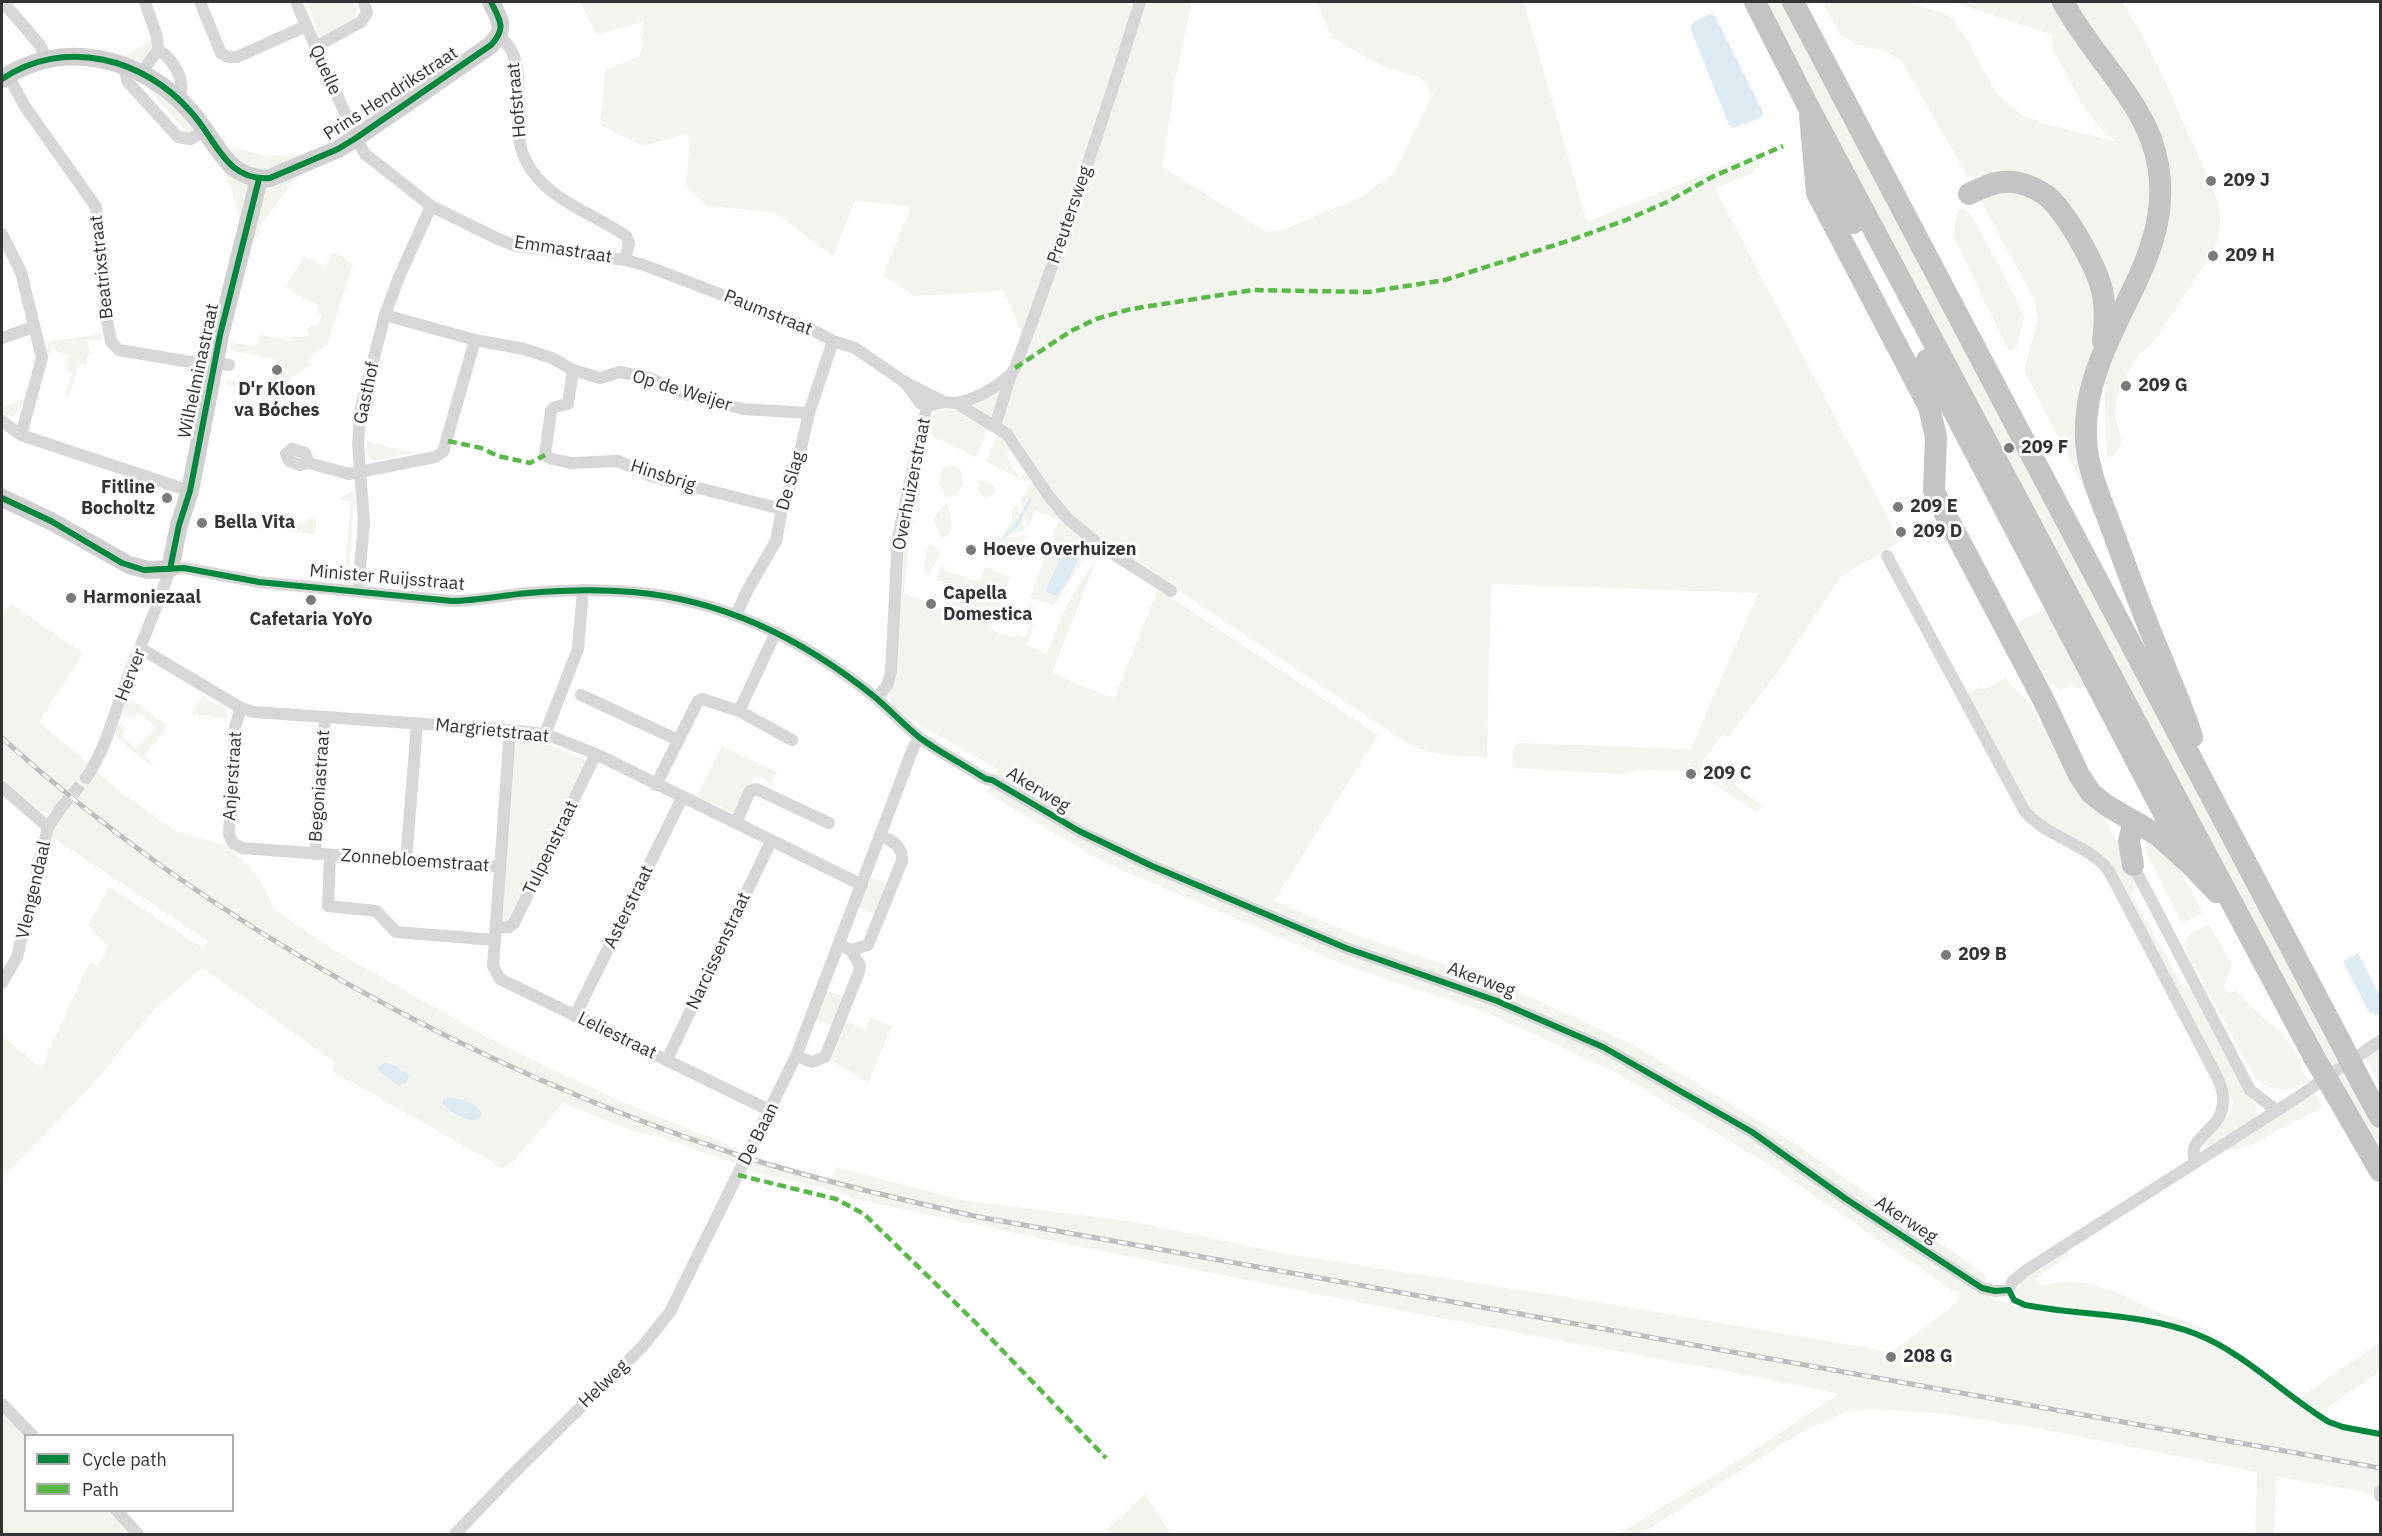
<!DOCTYPE html>
<meta charset="utf-8">
<style>
body{margin:0}
#map{position:relative;width:2382px;height:1536px;overflow:hidden;background:#fff;font-family:"IBM Plex Sans",sans-serif}
canvas{display:block}
.frame{position:absolute;inset:0;border:3px solid #333;pointer-events:none}
.legend{position:absolute;left:24px;top:1434px;width:210px;height:78px;box-sizing:border-box;background:#fff;border:2px solid #adadad;margin:0;padding:8px 10px;list-style:none;font-size:18px;color:#333}
.legend li{display:flex;align-items:center;gap:12px;height:30px}
.legend b{width:30px;border:2px solid #adadad}
</style>
<div id="map">
<canvas width="2382" height="1536"></canvas>
<div class="frame"></div>
<ul class="legend">
<li><b style="height:8px;background:#00873e"></b>Cycle path</li>
<li><b style="height:8px;background:#58b947"></b>Path</li>
</ul>
</div>
<script>
const ctx = document.querySelector('canvas').getContext('2d');
ctx.lineJoin = 'round';
function fill(path, color) { ctx.fillStyle = color; ctx.fill(path, 'evenodd'); }
function trace(path, color, width, dash) { ctx.strokeStyle = color; ctx.lineWidth = width; ctx.lineCap = dash ? 'butt' : 'round'; ctx.setLineDash(dash || []); ctx.stroke(path); }
function drawText(font, color, halo, rows, align = 'center') {
  ctx.font = font + ' "IBM Plex Sans",sans-serif'; ctx.lineWidth = 6; ctx.setLineDash([]); ctx.textBaseline = 'middle'; ctx.strokeStyle = halo; ctx.fillStyle = color; for (const [text, x, y, turn = 0] of rows) {
    ctx.save(); ctx.translate(x, y); ctx.rotate((+turn || 0) * Math.PI / 180); ctx.textAlign = isNaN(turn) ? turn : align; if (halo) ctx.strokeText(text, 0, 0); ctx.fillText(text, 0, 0); ctx.restore();
  }
}
fill(new Path2D(`
 M306,2H353L357,8L356,18L320,37Z
 M580,2H1192L1176,75L1162,167L1267,232L1282,230L1359,198L1394,174L1433,95L1421,78L1382,66L1333,38L1316,2H1524L1587,222L1756,153L1760,165L1751,173L1715,189L1897,535L1896,544L1840,577L1777,673L1728,737L1723,734L1703,761L1762,806L1757,812L1694,771L1638,770L1624,774L1512,768L1513,750L1518,743L1691,749L1758,593L1491,584L1487,758C1460,755 1433,757 1408,744L1090,532L1056,498L1018,438L999,423L1019,367L1034,360L1004,291L915,296L883,275L911,206L855,201L833,256L775,212L707,206L686,186L690,133L644,146L600,125L605,71L640,56L644,21L597,35Z
 M1764,2H1784L2380,1132V1156L2330,1068Z
 M1823,2H1906L1950,15L1967,40L1996,93L2020,114L2045,124L2117,142L2105,134L2087,112L2052,48L2053,35L1953,2H2055L2134,119L2153,175L2146,230L2109,316L2067,205L1984,177L1967,176L1902,61L1887,52L1856,44L1841,36Z
 M2070,2H2122L2139,29L2167,86L2215,193L2220,212V229L2215,249L2152,344C2149,347 2143,349 2140,353C2133,362 2115,398 2115,409C2114,429 2134,449 2107,458L2104,382L2166,166Z
 M149,41L151,50L142,61L125,57Z
 M141,81L163,94L193,127L192,133H180L186,131Z
 M233,146C258,157 280,157 306,154L309,150L312,151L280,169L258,172L230,156Z
 M223,169L249,188L242,230L231,187Z
 M300,175L299,179L293,181L260,227L261,231L256,238H251L264,191L268,186Z
 M2004,188L2042,197L2096,282L2098,515L2024,370L2038,319L2033,297L1980,200Z
 M1965,209L1971,214L2025,316L2016,348L2009,351L1954,237L1955,221L1959,210Z
 M334,252L353,264L327,346L316,351L307,362L312,364L290,378L285,397L262,395L226,384L227,380L273,387L277,359L231,351L230,343L258,346L260,335L290,340L291,337H309L307,329L310,325L317,327L322,315L317,312L319,307L286,287L304,256L325,267Z
 M102,334V339L87,340L90,351L85,365L79,364L69,396L64,395L73,373L66,370L69,357L52,348L48,356L44,354L48,346L47,342Z
 M1002,387L991,418L968,403Z
 M26,398L16,415L11,416L2,413V407Z
 M939,410H952L985,429L986,434L976,457L931,435L934,420L930,418Z
 M1000,435L1012,449L1005,455L1019,477L1029,472L1031,478L1027,482L986,462L996,437Z
 M366,441L414,453L374,461L367,456Z
 M953,465L960,469L964,485L954,496L948,498L938,483L943,468Z
 M980,480L994,485L997,490L991,496L985,497L978,491Z
 M1032,481L1089,542L1090,549L1056,603L1052,605L1030,597L1059,519L1035,511L1028,528L1020,501Z
 M914,484L920,485L909,544L904,593L927,602L926,606L939,610L956,586L937,580V575L941,567H945L944,570L980,582L985,567L1010,577L991,630L1014,638L1016,634L1025,637L1033,617L1024,613L1027,605L1035,608L1032,614L1036,616L1027,645L1046,655L1066,606L1099,553L1052,673L1114,699L1158,589L1378,735L1274,901L1359,936L1499,983L1634,1045L1791,1141L1969,1263L1986,1277L1983,1287L1991,1298L2029,1311L2155,1325L2203,1340L2235,1358L2323,1422L2361,1433L2380,1435V1495L2276,1476L2274,1534H2255L2257,1472L2037,1428L1937,1413L1872,1409L1845,1412L1803,1431L1641,1534H1618L1741,1459L1838,1394C1731,1370 1623,1353 1515,1332C1293,1290 1072,1246 851,1198L846,1194L746,1170L751,1158L832,1181L835,1167L966,1201L1129,1221L1287,1254L1565,1297L1892,1352L1958,1302L1962,1294L1952,1290L1774,1168L1619,1074L1488,1013L1348,966L1124,871L1093,856L986,792L998,769L928,730L890,706L904,534Z
 M354,491L355,507L353,510L350,567L345,565L351,502L338,499Z
 M946,503L949,508L952,530L947,536L941,538L933,519Z
 M1017,504L1025,530L1015,534H1003L1012,522V509Z
 M309,516L316,521V534L260,529V520L308,524Z
 M1027,533L1020,550L995,541L997,538L1019,537Z
 M928,544L932,545L941,553L931,571L927,573L924,571Z
 M11,604L83,653L39,722L123,794L177,832L227,846L246,863L265,888L273,908L330,948L503,1046L622,1102L737,1148L741,1156L737,1164L663,1138L633,1131L563,1103L513,1162L503,1168L332,1071L335,1062L203,968L159,1004L92,1085L2,1178V1035L41,1068L90,962L99,966L108,945L88,926L109,887L203,948L208,941L51,836L59,815L52,809L47,814L36,808L2,778V617Z
 M2046,609L2084,685L2081,689L2071,684L2061,691L2038,673L2015,624Z
 M2006,677L2013,688L2030,704L2072,782L2100,809L2140,888L2131,893L2184,989L2190,987L2257,1110L2256,1118L2212,1146L2207,1147L2203,1142C2215,1128 2230,1121 2233,1101L2121,885L2031,814L1966,695L1981,687L1984,690Z
 M202,696L226,709L227,719L193,714Z
 M129,698L168,726L144,756L153,763L151,766L115,736L119,723L127,728L122,737L137,749L157,727L137,713L133,718L122,714Z
 M522,740L549,745L588,761L509,923H502L513,747H516Z
 M722,746L777,772L769,789L770,782L755,775L735,814L697,796Z
 M2151,843L2178,866L2203,914L2182,923L2146,851L2145,847Z
 M870,877L887,883L889,888L875,914L858,907Z
 M2209,924L2232,965L2224,986L2228,994L2237,990C2249,1008 2266,1018 2281,1033C2290,1042 2296,1054 2302,1064L2300,1066L2309,1081C2288,1093 2273,1093 2255,1078L2183,946L2189,934Z
 M826,990L843,996L845,1001L832,1026L815,1019Z
 M870,1017L892,1026L868,1083L831,1060L846,1021L865,1029Z
 M2380,1034V1088L2361,1046Z
 M2314,1092L2323,1107C2312,1113 2300,1118 2289,1124C2270,1134 2254,1146 2233,1150L2228,1148Z
 M2065,1250L2068,1251V1255L2037,1278V1283L2041,1285C2093,1275 2111,1291 2155,1311C2170,1317 2185,1320 2199,1326C2210,1331 2220,1339 2230,1347L2177,1325L2091,1310L2024,1302L2015,1293C2022,1270 2046,1262 2065,1250Z
 M2380,1342V1371L2320,1413L2300,1398Z
 M2,1411L26,1436V1510L108,1511L131,1534H2Z
 M1145,1494L1171,1534H1103Z`), '#f1f5ed');
fill(new Path2D(`
 M1710,14L1715,16L1763,112L1762,117L1734,128L1729,125L1690,27L1695,21Z
 M1067,544L1076,547L1080,555L1069,579L1057,596L1046,592L1047,587Z
 M2358,953L2380,996V1013L2375,1016L2373,1012L2370,1014L2343,961Z
 M384,1063L395,1065L409,1076L406,1083L398,1085L379,1072L378,1066Z
 M448,1097C461,1099 473,1101 481,1112L480,1119C467,1124 453,1113 443,1104V1100Z`), '#ddebf3');
trace(new Path2D(`
 M1004,537L1016,526L1030,500`), '#ddebf3', 3);
trace(new Path2D(`
 M61,808L86,778`), '#d6d6d6', 12, [12, 6]);
trace(new Path2D(`
 M3,2L40,45L47,60
 M200,2L221,53L228,57H237L306,26
 M296,2L356,138L365,154L431,206L498,239L517,246L625,260L644,265L809,328L833,341L855,348L903,381L944,402
 M499,36C535,63 507,123 525,159C544,199 591,212 626,236L629,243L625,260
 M315,47L361,22L367,13L364,2
 M158,50C174,59 187,82 179,100
 M124,65L127,81L178,137L191,139L206,129
 M142,72L158,50L157,37L145,2
 M8,75L24,105L96,207L107,320L111,342L119,350L214,366
 M2,234L21,272L42,358L21,435
 M385,315L475,340L524,349L552,358L573,370L600,378L620,372L649,378L688,395L743,409L809,413
 M2,338L33,327
 M215,363L229,365
 M573,370L568,404L555,407L551,411L545,455L552,459L571,463L618,461L651,476L782,509
 M904,381L920,403L927,406
 M956,403C977,399 994,389 1010,375
 M927,406L944,402L956,403L1007,434L1048,495L1067,518L1098,544L1171,591
 M2,421L21,435L190,491
 M995,426L1011,374L1015,368C1060,247 1102,125 1140,2
 M309,463L305,453L292,449L286,454L289,461L300,465L309,463L349,474L435,457L443,452L475,340
 M1887,556L2024,810C2046,838 2086,842 2109,871L2216,1075C2219,1082 2223,1089 2223,1097C2226,1132 2185,1134 2195,1162
 M358,591L364,522L358,444L361,407L385,315L399,277L431,206
 M736,615L748,589L776,541L782,509L797,466L809,413L833,341
 M140,648L241,708L254,712L510,730L545,734L596,754L862,885
 M581,695L678,740
 M876,698L887,686L891,672L898,537L927,406
 M241,708L235,727L229,835L233,843L242,848L500,867
 M739,711L776,632
 M510,730L493,966L500,979L771,1111
 M545,734L578,649L583,590
 M86,778C107,746 112,720 125,685C140,646 157,609 170,569L184,568L259,582L452,601C478,601 502,595 529,593C563,590 599,589 633,592C725,600 806,641 876,698C891,711 905,726 920,738C941,753 964,765 986,779L992,780L1079,831L1152,866L1346,948L1497,1001L1603,1047L1752,1132L1846,1199L1982,1288L1995,1291L2009,1290L2012,1282L2025,1271L2292,1101L2380,1041
 M656,785L698,701L702,699L739,711L792,740
 M2,787L48,827
 M736,823L750,791L756,789L829,823
 M315,854L325,718
 M330,855L328,906L376,911L396,932L495,940
 M406,861L417,724
 M2133,865L2250,1090L2276,1110
 M496,928L509,927L514,923L596,754
 M839,945L851,950L868,945L902,861C903,846 892,840 880,836
 M2,983L17,957L48,827L61,808
 M575,1016L682,798
 M796,1056L812,1062L825,1057L859,972L860,966L851,950
 M667,1060L771,841
 M2,1404L33,1436
 M2380,1491V1496
 M116,1510L138,1534
 M455,1534L512,1475L642,1347L670,1312L796,1056L914,746L920,738`), '#d7d7d7', 12);
trace(new Path2D(`
 M2,79C64,37 144,58 191,112C216,139 226,182 270,178L338,149L356,138L491,45C507,28 500,20 491,2
 M2,498L51,521L129,565L148,570L170,569L179,525L190,491L220,335L259,179`), '#d0d0d0', 18);
trace(new Path2D(`
 M1755,2L1809,108L2314,1057
 M1793,2L2340,1041
 M2063,2C2087,48 2133,91 2151,139C2193,254 2081,328 2086,438C2087,470 2101,499 2112,529C2127,570 2142,612 2159,652C2170,680 2183,708 2192,737
 M1810,115L1817,193L1929,407L1936,437L1934,491L1940,504L2043,699L2079,775L2091,793L2106,805L2159,836L2190,864L2217,892
 M1817,161L1853,223
 M1969,194C1980,189 1993,182 2004,182C2019,180 2036,188 2047,196C2067,213 2099,270 2103,295C2106,311 2105,326 2103,341
 M1927,360L2184,852
 M2133,865L2129,841L2132,829L2141,825
 M2362,1084L2380,1117
 M2338,1098L2380,1171`), '#c4c4c4', 22);
const rail = new Path2D(`
 M2,738C209,925 474,1069 738,1155C817,1180 898,1199 979,1217L2380,1468`);
trace(rail, '#bebebe', 5);
trace(rail, '#fff', 3, [9]);
trace(new Path2D(`
 M2340,1041L2362,1084
 M2314,1057L2338,1098`), '#c4c4c4', 22);
trace(new Path2D(`
 M1015,368L1071,331L1096,319L1131,309L1253,290L1368,292L1445,280L1571,240L1626,220L1667,202L1712,177L1783,146
 M448,441L481,448L498,456L530,463L545,455
 M738,1175L836,1199L864,1214L974,1321L1106,1458`), '#58b947', 4.5, [9, 4.5]);
trace(new Path2D(`
 M2,79C64,37 144,58 191,112C216,139 226,182 270,178L338,149L356,138L491,45C507,28 500,20 491,2
 M2,498L51,521L122,563L144,570L184,568L259,582L452,601C478,601 502,595 529,593C563,590 599,589 633,592C725,600 806,641 876,698C891,711 905,726 920,738C941,753 964,765 986,779L992,780L1079,831L1152,866L1346,948L1497,1001L1603,1047L1752,1132L1846,1199L1982,1288L1995,1291L2009,1290L2014,1300L2025,1305C2082,1316 2141,1313 2196,1334C2245,1353 2284,1395 2329,1422L2343,1427L2380,1434
 M170,569L179,525L190,491L220,335L259,179`), '#00873e', 6);
for (const [x, y, r, color] of [
 [2211,181,6,"#7a7a7a"],
 [2213,256,6,"#7a7a7a"],
 [277,370,6,"#7a7a7a"],
 [2126,386,6,"#7a7a7a"],
 [2009,448,6,"#7a7a7a"],
 [167,498,6,"#7a7a7a"],
 [1898,507,6,"#7a7a7a"],
 [202,523,6,"#7a7a7a"],
 [1901,532,6,"#7a7a7a"],
 [971,550,6,"#7a7a7a"],
 [71,598,6,"#7a7a7a"],
 [311,600,6,"#7a7a7a"],
 [931,604,6,"#7a7a7a"],
 [1691,774,6,"#7a7a7a"],
 [1946,955,6,"#7a7a7a"],
 [1891,1357,6,"#7a7a7a"]
]) { const dot = new Path2D(); dot.arc(x, y, r, 0, 2 * Math.PI); ctx.fillStyle = color; ctx.fill(dot); trace(dot, '#fff', 2); }
drawText('18px', '#333', '#fff', [
 ["Quelle",325,70,66],
 ["Prins Hendrikstraat",391,94,-33],
 ["Hofstraat",517,100,-95],
 ["Preutersweg",1070,215,-71],
 ["Emmastraat",563,250,9],
 ["Beatrixstraat",102,267,-96],
 ["Paumstraat",768,313,22],
 ["Wilhelminastraat",199,371,-78],
 ["Op de Weijer",682,391,17],
 ["Gasthof",367,393,-78],
 ["Hinsbrig",663,476,18],
 ["De Slag",791,481,-74],
 ["Overhuizerstraat",912,484,-79],
 ["Minister Ruijsstraat",387,578,5],
 ["Herver",131,675,-69],
 ["Margrietstraat",492,731,6],
 ["Anjerstraat",233,776,-86],
 ["Begoniastraat",320,786,-86],
 ["Akerweg",1038,790,31],
 ["Tulpenstraat",551,848,-64],
 ["Zonnebloemstraat",415,861,4],
 ["Vlengendaal",34,890,-77],
 ["Asterstraat",629,907,-64],
 ["Narcissenstraat",719,951,-65],
 ["Akerweg",1481,980,20],
 ["Leliestraat",617,1036,26],
 ["De Baan",759,1134,-63],
 ["Akerweg",1906,1220,33],
 ["Helweg",604,1384,-44]
]);
drawText('bold 18px', '#333', '#fff', [
 ["209 J",2223,181],
 ["209 H",2225,256],
 ["209 G",2138,386],
 ["D'r Kloon",277,390,"center"],
 ["va Bóches",277,411,"center"],
 ["209 F",2021,448],
 ["Fitline",155,488,"right"],
 ["Bocholtz",155,509,"right"],
 ["209 E",1910,507],
 ["Bella Vita",214,523],
 ["209 D",1913,532],
 ["Hoeve Overhuizen",983,550],
 ["Capella",943,594],
 ["Domestica",943,615],
 ["Harmoniezaal",83,598],
 ["Cafetaria YoYo",311,620,"center"],
 ["209 C",1703,774],
 ["209 B",1958,955],
 ["208 G",1903,1357]
], 'left');
</script>
